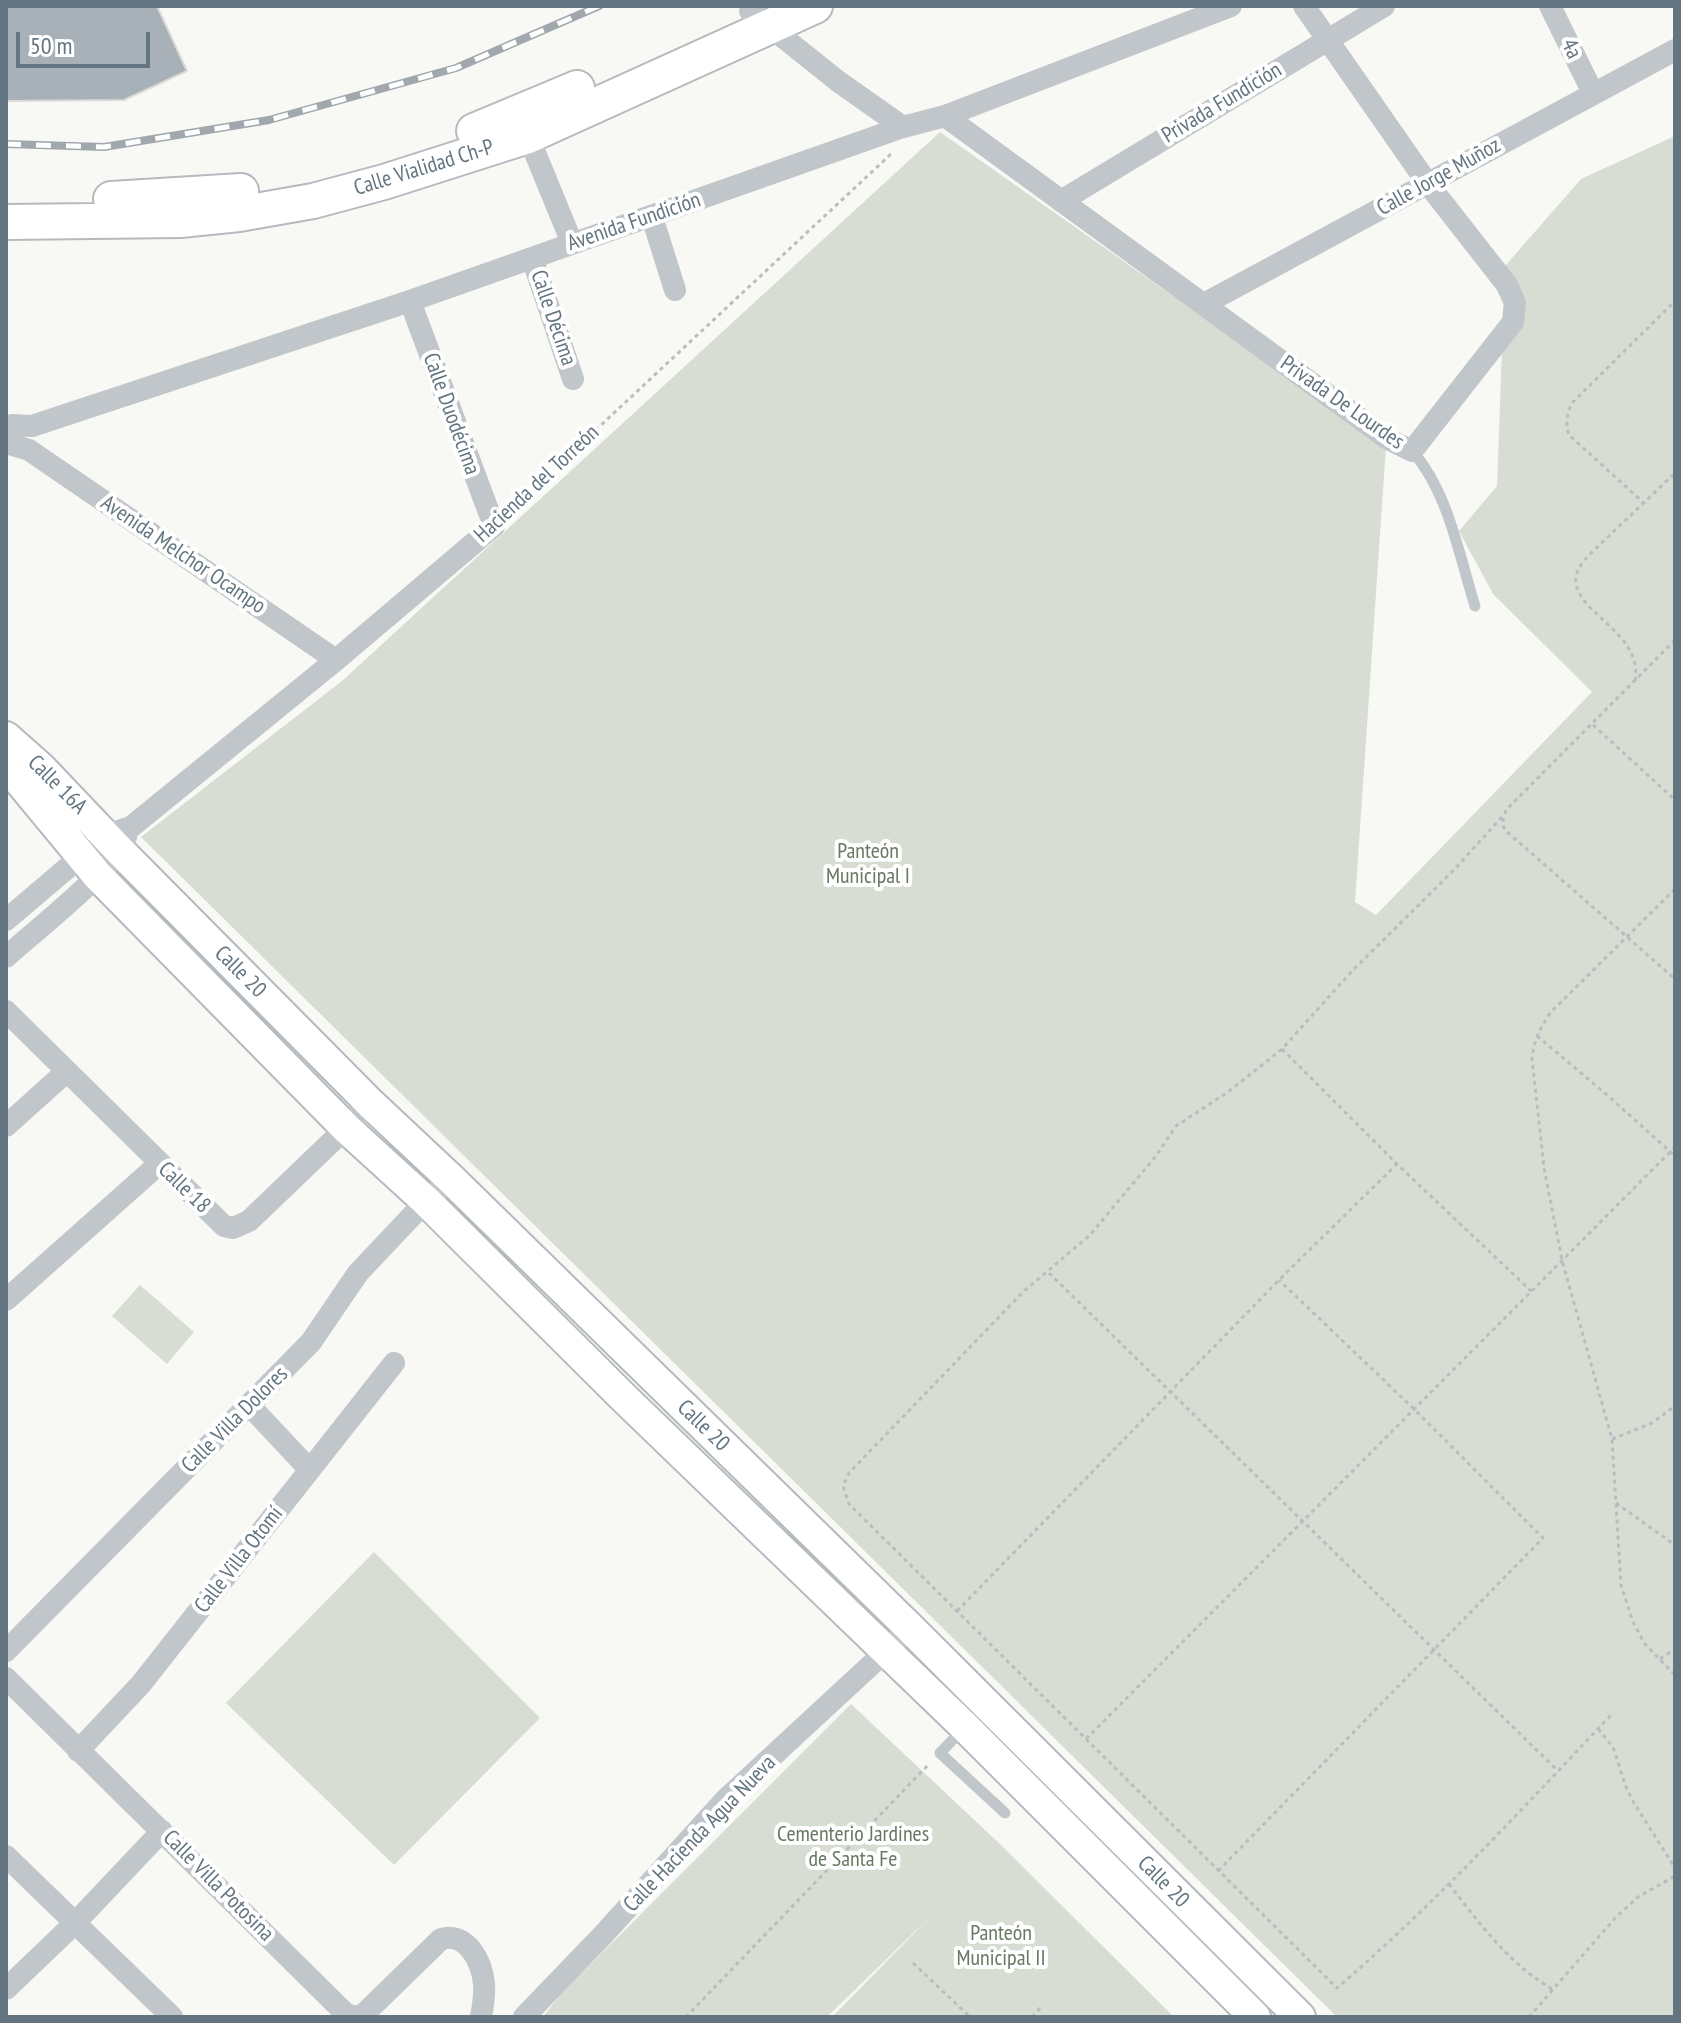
<!DOCTYPE html>
<meta charset="utf-8">
<style>
body{margin:0}
#map{position:relative;width:1681px;height:2023px;overflow:hidden;background:#f8f8f5;font-family:"PT Sans Narrow",sans-serif}
canvas{display:block}
.frame{position:absolute;inset:0;border:8px solid #637581;pointer-events:none}
.scale{position:absolute;left:16px;top:32px;width:134px;height:36px;box-sizing:border-box;border:4px solid #637581;border-top:0;padding-left:10px;font-size:24px;line-height:28px;white-space:nowrap;color:#637581;-webkit-text-stroke:6px #fff;paint-order:stroke}
</style>
<div id="map">
<canvas width="1681" height="2023"></canvas>
<div class="frame"></div>
<div class="scale">50 m</div>
</div>
<script>
const ctx = document.querySelector('canvas').getContext('2d');
ctx.lineJoin = 'round';
function fill(path, color) { ctx.fillStyle = color; ctx.fill(path, 'evenodd'); }
function trace(path, color, width, dash) { ctx.strokeStyle = color; ctx.lineWidth = width; ctx.lineCap = dash ? 'butt' : 'round'; ctx.setLineDash(dash || []); ctx.stroke(path); }
function drawText(font, color, halo, rows, align = 'center') {
  ctx.font = font + ' "PT Sans Narrow",sans-serif'; ctx.lineWidth = 8; ctx.setLineDash([]); ctx.textBaseline = 'middle'; ctx.strokeStyle = halo; ctx.fillStyle = color; for (const [text, x, y, turn = 0] of rows) {
    ctx.save(); ctx.translate(x, y); ctx.rotate((+turn || 0) * Math.PI / 180); ctx.textAlign = isNaN(turn) ? turn : align; if (halo) ctx.strokeText(text, 0, 0); ctx.fillText(text, 0, 0); ctx.restore();
  }
}
fill(new Path2D(`
 M940,132L1386,446L1355,902L1376,915L1592,692L1493,594L1459,531L1497,486L1505,266L1581,179L1675,136V2017H1337L141,837L342,681Z
 M140,1285L194,1332L167,1364L112,1316Z
 M374,1552L540,1718L394,1865L226,1703Z
 M851,1704L1002,1846L1174,2017H832L933,1914L827,2017H543L560,1995Z`), '#d8ddd4');
const building = new Path2D(`
 M6,6H157L187,71L124,100L6,101Z`);
fill(building, '#a8b1b7');
trace(building, '#dadad8', 2);
const secondary = new Path2D(`
 M6,737L42,769L120,851L371,1104L451,1179L909,1627L1300,2017
 M6,765L97,875L347,1129L426,1201L624,1398L965,1727L1255,2017`);
const primary = new Path2D(`
 M474,131L577,88
 M111,199L241,191
 M6,222L180,220L239,214L313,201L384,182L528,136L815,6`);
trace(secondary, '#b4babe', 34);
trace(primary, '#b5babe', 38);
trace(new Path2D(`
 M1645,504L1569,435C1565,423 1567,414 1572,403L1675,301
 M508,512L891,154
 M1675,640L1506,810L1502,824L1506,831L1675,979
 M1635,681C1646,623 1541,605 1588,556L1675,473
 M1593,725L1675,800
 M1502,817L1452,872L1352,971L1282,1049L1228,1092L1176,1126L1156,1156L1090,1235L1023,1292L849,1473L843,1486L849,1504L1337,1988C1435,1904 1523,1808 1612,1714
 M1675,889L1551,1012C1540,1028 1534,1040 1532,1059L1544,1168L1562,1260L1612,1439L1621,1585L1633,1622L1645,1644L1675,1675
 M1537,1036L1606,1094L1675,1156
 M1282,1049L1397,1164L1531,1291
 M1049,1273L1558,1771
 M1612,1439L1652,1423L1675,1406
 M1616,1503L1675,1545
 M957,1611L1279,1280L1397,1164
 M1660,1659L1675,1649
 M1598,1729L1613,1747L1626,1787L1634,1803L1675,1868
 M1086,1739L1675,1147
 M1218,1871L1543,1538L1414,1409L1279,1280
 M1449,1884C1479,1923 1509,1964 1552,1989
 M913,1963L970,2017
 M686,2017L930,1763
 M1032,2017L1041,2007
 M1529,2017L1616,1917L1638,1897L1675,1876`), '#b9bdc0', 3, [4, 4]);
trace(new Path2D(`
 M1412,451C1448,491 1459,555 1475,606
 M964,1728L940,1753L1005,1813`), '#c1c6ca', 11);
trace(new Path2D(`
 M1550,6L1593,93
 M750,11L839,82L903,127
 M945,116L1388,439L1412,451L1513,322L1515,303L1507,285L1428,184L1304,6
 M524,126L572,243
 M1061,201L1384,6
 M652,217L675,290
 M532,258L573,379
 M1204,304L1675,50
 M6,428L12,425L32,426L410,301L903,127L945,116L1231,6
 M6,443L29,450L336,660
 M6,920L106,835L131,827L336,660L494,526L410,301
 M6,957C38,928 110,874 126,837
 M6,1011L224,1226L233,1228L249,1221L371,1104
 M6,1126L66,1072
 M6,1300L159,1164
 M249,1405L309,1469
 M6,1651L311,1342L358,1273L426,1201L451,1179
 M6,1678L346,2014L356,2017L364,2014L441,1939C467,1931 482,1962 484,1984C485,1995 483,2006 481,2017
 M78,1751L141,1684L394,1363
 M6,1856L172,2017
 M6,1989L75,1923L162,1831
 M524,2017L603,1935L726,1799L885,1652L909,1627`), '#c1c6ca', 22);
trace(secondary, '#fff', 30);
trace(primary, '#fff', 34);
const rail = new Path2D(`
 M6,144L104,147L269,120L456,68L599,6`);
trace(rail, '#a0a8ae', 8);
trace(rail, '#fff', 5, [15]);
drawText('22px', '#637581', '#fff', [
 ["4a",1571,49,64],
 ["Privada Fundición",1222,103,-31],
 ["Calle Vialidad Ch-P",424,168,-17],
 ["Calle Jorge Muñoz",1439,177,-29],
 ["Avenida Fundición",634,222,-19],
 ["Calle Décima",553,318,71],
 ["Privada De Lourdes",1342,403,35],
 ["Calle Duodécima",451,414,70],
 ["Hacienda del Torreón",537,484,-43],
 ["Avenida Melchor Ocampo",183,555,34],
 ["Calle 16A",57,785,45],
 ["Calle 20",240,972,45],
 ["Calle 18",184,1188,44],
 ["Calle Villa Dolores",235,1420,-45],
 ["Calle 20",703,1426,44],
 ["Calle Villa Otomí",239,1560,-52],
 ["Calle Hacienda Agua Nueva",700,1834,-46],
 ["Calle 20",1163,1882,45],
 ["Calle Villa Potosina",218,1886,45]
]);
drawText('22px', '#677962', '#fff', [
 ["Panteón",868,852],
 ["Municipal I",868,877],
 ["Cementerio Jardines",853,1835],
 ["de Santa Fe",853,1860],
 ["Panteón",1001,1934],
 ["Municipal II",1001,1959]
]);
</script>
